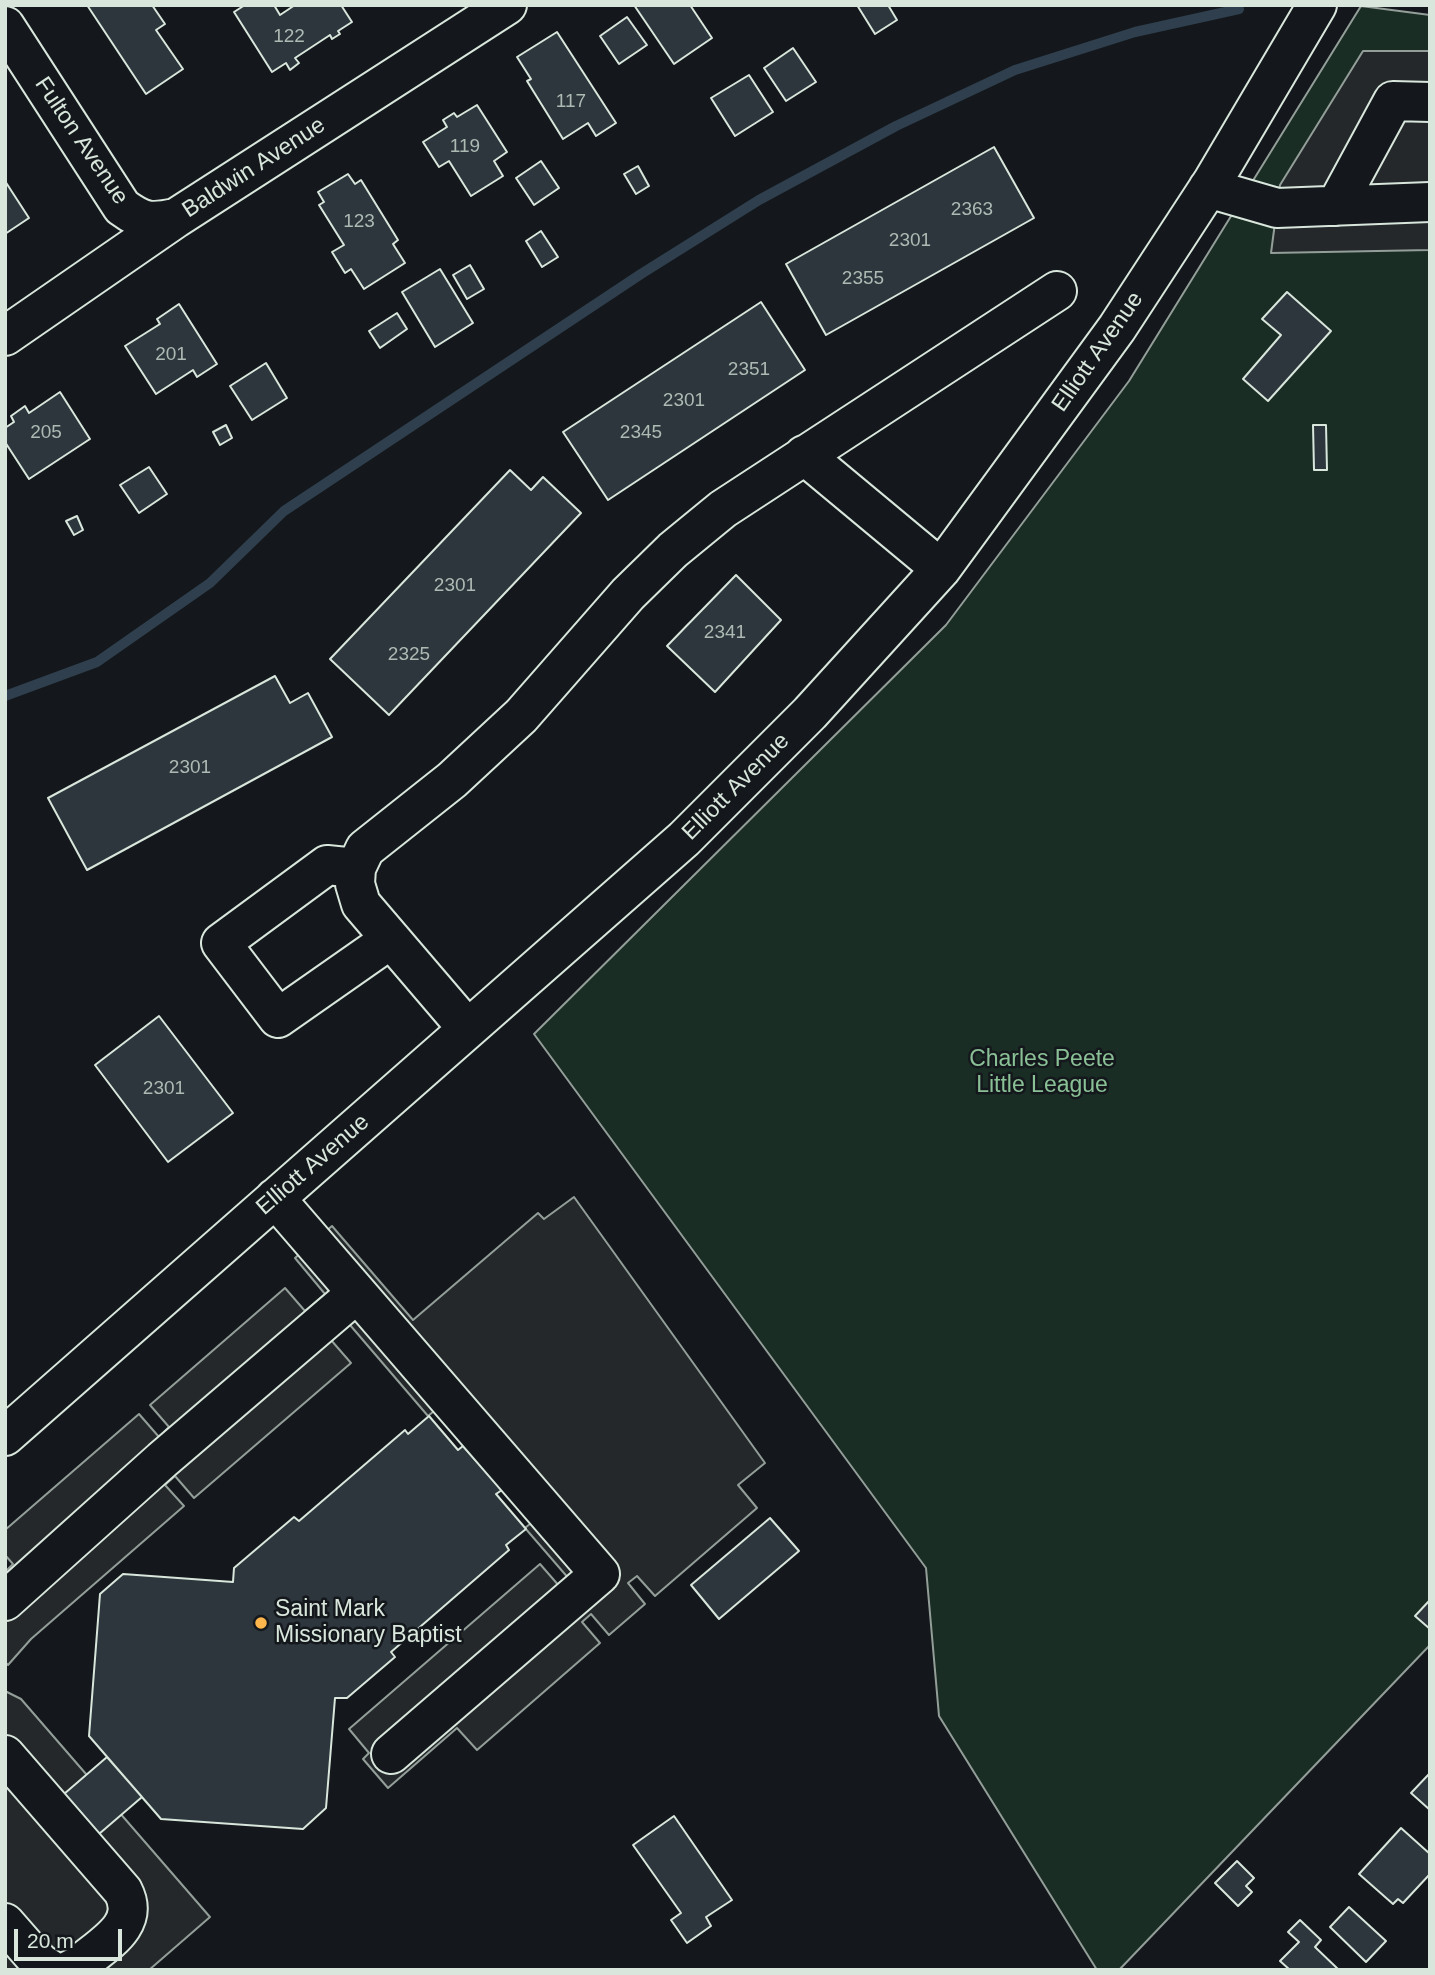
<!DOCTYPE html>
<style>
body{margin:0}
#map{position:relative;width:1435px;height:1975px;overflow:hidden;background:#14181c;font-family:Helvetica,sans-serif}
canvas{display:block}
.frame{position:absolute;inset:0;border:7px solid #d8e6dc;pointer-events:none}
.scale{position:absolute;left:14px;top:1929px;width:108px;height:32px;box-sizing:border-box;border:4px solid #d8e6dc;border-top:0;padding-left:9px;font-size:21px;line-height:24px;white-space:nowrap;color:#d8e6dc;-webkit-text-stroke:5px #14181c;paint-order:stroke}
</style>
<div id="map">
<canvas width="1435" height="1975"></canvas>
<div class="frame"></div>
<div class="scale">20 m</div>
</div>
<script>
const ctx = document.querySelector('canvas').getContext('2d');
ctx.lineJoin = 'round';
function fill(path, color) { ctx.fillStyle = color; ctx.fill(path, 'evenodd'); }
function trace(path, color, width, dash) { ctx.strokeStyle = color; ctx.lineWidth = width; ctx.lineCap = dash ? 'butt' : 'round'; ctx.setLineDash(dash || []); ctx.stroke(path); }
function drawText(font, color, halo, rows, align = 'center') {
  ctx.font = font + ' Helvetica,sans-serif'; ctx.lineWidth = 5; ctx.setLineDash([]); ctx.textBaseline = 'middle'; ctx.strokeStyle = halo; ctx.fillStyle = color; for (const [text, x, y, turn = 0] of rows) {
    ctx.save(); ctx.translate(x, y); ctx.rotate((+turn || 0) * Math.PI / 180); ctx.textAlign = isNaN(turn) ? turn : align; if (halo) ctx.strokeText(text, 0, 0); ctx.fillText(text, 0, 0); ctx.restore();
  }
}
const green = new Path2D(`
 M1361,6L1430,15V1645L1119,1970H1097L939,1716L926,1568L534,1034L946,625L1129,381Z`);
fill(green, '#1a2d24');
trace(green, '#939e99', 2);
const parking = new Path2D(`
 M1363,51H1430V250L1271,253L1280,185Z
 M574,1197L765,1463L738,1485L757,1508L655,1596L637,1576L628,1583L645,1604L609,1635L591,1614L582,1622L600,1643L477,1750L457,1728L388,1788L363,1759L369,1753L349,1729L540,1564L560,1587L570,1580L525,1528L536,1519L439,1407L428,1416L350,1325L331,1340L351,1363L194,1498L175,1476L165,1485L184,1506L31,1639L8,1665L5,1662V1572L13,1564L5,1555V1530L139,1414L159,1437L169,1427L150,1405L285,1288L305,1311L325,1294L295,1258L332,1226L413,1320L538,1213L544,1219Z
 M5,1691L21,1699L210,1917L149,1970H5Z`);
fill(parking, '#24282b');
trace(parking, '#939e99', 2);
trace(new Path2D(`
 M5,696L97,662L210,583L284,511L641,274L759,200L896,126L1015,70L1135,32L1239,9`), '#2f3f4d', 10);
const building = new Path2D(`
 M87,5H152L165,24L156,30L183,69L146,94Z
 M245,5H274L280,15L295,5H341L352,22L338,31L340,34L332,39L330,35L295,58L299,63L290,70L286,63L272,72L234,12Z
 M634,5H690L712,38L674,64Z
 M857,5H888L897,20L875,34Z
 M627,17L647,45L619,64L600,36Z
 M557,32L616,123L596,136L588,123L563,139L527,81L531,79L517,57Z
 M793,48L816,82L786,101L764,68Z
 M749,75L773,112L735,136L711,98Z
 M477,105L507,152L494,161L503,176L471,196L449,161L439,167L423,142L447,127L443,120L454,113L457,117Z
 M994,147L1034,218L826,335L786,264Z
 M541,161L559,188L534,205L516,178Z
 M638,166L649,186L636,194L624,174Z
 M348,174L355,184L361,180L398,240L393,244L405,263L364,289L351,269L345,273L332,252L344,245L319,205L324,202L318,192Z
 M5,181L29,218L5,234Z
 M541,231L558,257L542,267L526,241Z
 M470,265L484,289L467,299L453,275Z
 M440,269L473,323L435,347L402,292Z
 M1287,292L1331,331L1268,401L1243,379L1281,335L1262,319Z
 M761,302L805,370L608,500L563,432Z
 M179,304L217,364L197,377L193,370L156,394L125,346L160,324L157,319Z
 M397,313L407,329L380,348L369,331Z
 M266,363L287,398L252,420L230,386Z
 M60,392L90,439L29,479L5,442V428L14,422L11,416L25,406L29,413Z
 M226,425L232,438L220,445L213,432Z
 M1313,425H1326L1327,470H1314Z
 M149,467L167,494L139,513L120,485Z
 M510,470L531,490L543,477L581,513L389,715L330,659Z
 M77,516L83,530L74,535L66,521Z
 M736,575L781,620L715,692L667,646Z
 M275,676L290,703L308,693L332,737L87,870L48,798Z
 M159,1016L233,1113L168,1162L95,1065Z
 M429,1416L458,1450L463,1446L502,1490L496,1494L526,1529L506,1545L509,1550L391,1652L395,1657L347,1698H335L326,1808L303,1829L161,1819L89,1736L100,1594L123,1574L233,1582L234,1568L294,1517L299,1521L405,1430L408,1434Z
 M770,1518L799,1551L719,1619L691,1585Z
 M1429,1601H1430V1629L1415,1616Z
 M107,1757L142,1797L99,1834L64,1794Z
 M1430,1773V1810L1411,1793Z
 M674,1816L732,1900L706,1917L711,1926L687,1943L671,1920L681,1913L633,1845Z
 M1401,1828L1430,1854V1874L1403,1903L1398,1899L1393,1904L1359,1874Z
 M1237,1861L1254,1878L1246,1886L1252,1892L1238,1906L1215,1883Z
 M1349,1907L1386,1941L1366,1962L1330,1927Z
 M1300,1920L1321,1940L1315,1947L1339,1970H1290L1280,1961L1299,1942L1288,1932Z`);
fill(building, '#2c363c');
trace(building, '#d8e6dc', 2);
const minor = new Path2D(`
 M5,26L122,207C144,223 151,223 176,218
 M1208,188L1277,208L1430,202
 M1336,206L1393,101L1430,102
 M5,336L176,218L507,5
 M804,455L941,569
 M356,868L327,865L221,943L278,1018L391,939
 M467,1028L361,904L355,884L356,868L365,849L452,780L521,716L628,594L673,550L723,509L1057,291
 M275,1198L600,1574L391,1754
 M5,1436L684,839L810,713L941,569L1117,328L1213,181L1317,5
 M5,1601L162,1460L357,1293
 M5,1755L123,1891C141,1926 103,1944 78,1966L70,1970
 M5,1923L40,1963L51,1970`);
trace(minor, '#d8e6dc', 42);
trace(minor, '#14181c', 38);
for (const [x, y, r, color] of [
 [261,1623,7,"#ffb74d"]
]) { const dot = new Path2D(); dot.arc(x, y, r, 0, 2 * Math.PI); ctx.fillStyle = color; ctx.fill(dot); trace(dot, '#14181c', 2.5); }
drawText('19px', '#adbab4', null, [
 ["122",289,37],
 ["117",571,102],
 ["119",465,147],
 ["2363",972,210],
 ["123",359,222],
 ["2301",910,241],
 ["2355",863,279],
 ["201",171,355],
 ["2351",749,370],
 ["2301",684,401],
 ["205",46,433],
 ["2345",641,433],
 ["2301",455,586],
 ["2341",725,633],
 ["2325",409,655],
 ["2301",190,768],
 ["2301",164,1089]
]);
drawText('23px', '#d8e6dc', '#14181c', [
 ["Fulton Avenue",81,141,56],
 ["Baldwin Avenue",254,168,-33],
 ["Elliott Avenue",1098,352,-55],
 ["Elliott Avenue",736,787,-45],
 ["Elliott Avenue",313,1165,-41]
]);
drawText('23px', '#8ac095', '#14181c', [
 ["Charles Peete",1042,1060],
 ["Little League",1042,1086]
]);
drawText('23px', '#d8e6dc', '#14181c', [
 ["Saint Mark",275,1610],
 ["Missionary Baptist",275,1636]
], 'left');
</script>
